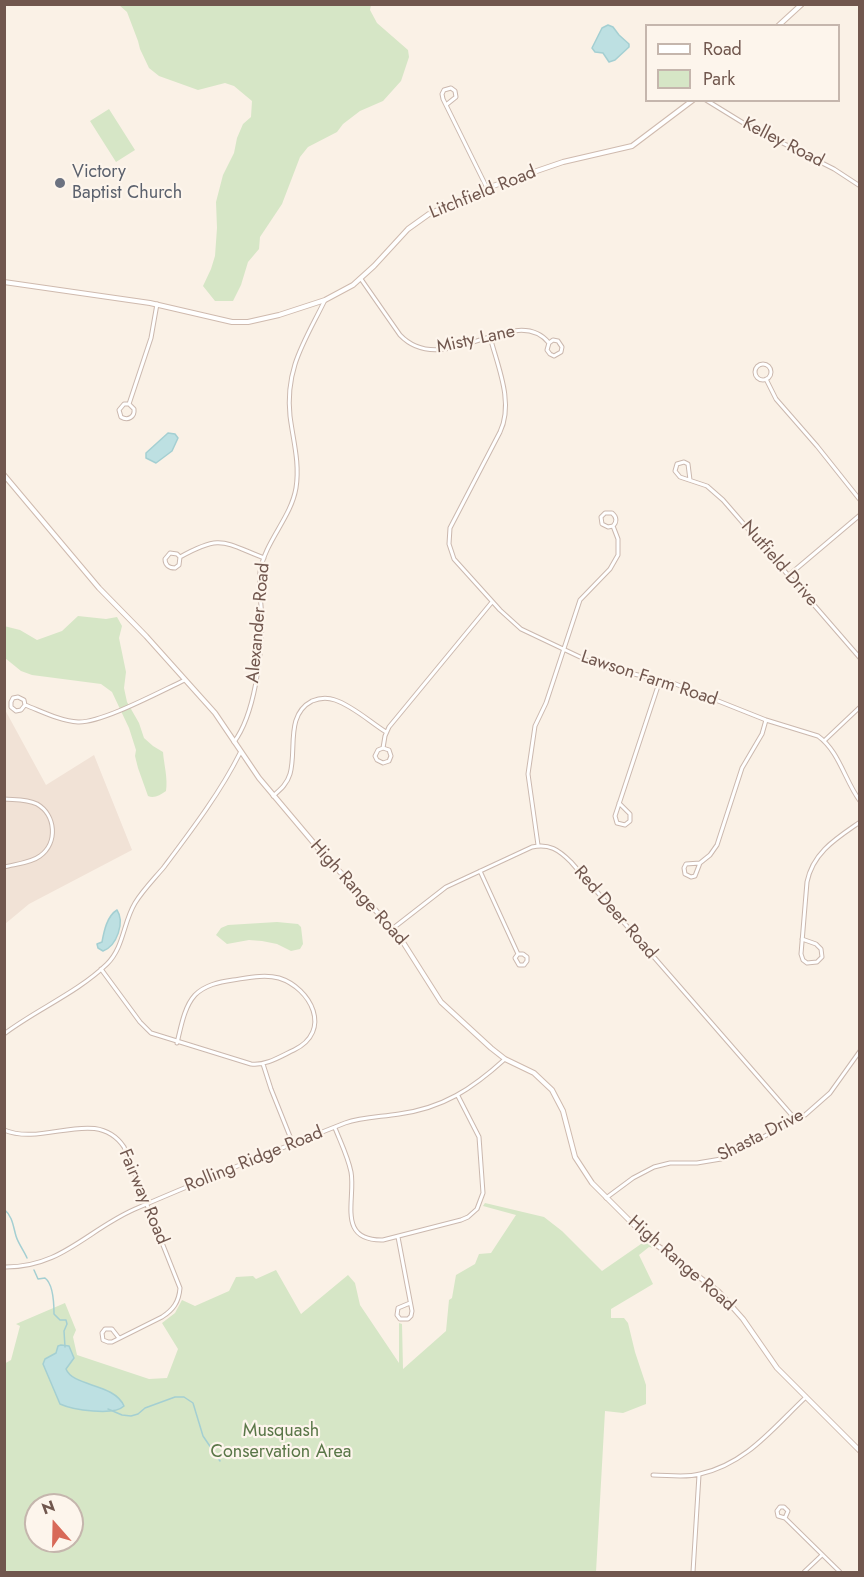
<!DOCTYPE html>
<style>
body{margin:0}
#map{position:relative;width:864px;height:1577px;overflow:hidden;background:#faf1e6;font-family:Jost,sans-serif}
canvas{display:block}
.frame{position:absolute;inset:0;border:6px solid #71574e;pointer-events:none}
.legend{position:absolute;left:645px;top:24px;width:195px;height:78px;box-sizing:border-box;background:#fdf5ec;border:2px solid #c5b6ad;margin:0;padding:8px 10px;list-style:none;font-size:18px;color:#71574e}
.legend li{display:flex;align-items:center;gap:12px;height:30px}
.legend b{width:30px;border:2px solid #c5b6ad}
.north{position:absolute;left:24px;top:1493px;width:60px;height:60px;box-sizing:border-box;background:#fdf5ec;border:2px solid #c5b6ad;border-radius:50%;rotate:340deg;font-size:16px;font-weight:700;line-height:24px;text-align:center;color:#71574e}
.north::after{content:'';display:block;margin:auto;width:21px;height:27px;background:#d86958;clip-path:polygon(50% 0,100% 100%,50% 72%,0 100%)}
</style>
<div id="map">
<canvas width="864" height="1577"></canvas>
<div class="frame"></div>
<ul class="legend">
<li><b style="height:8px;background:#fff"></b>Road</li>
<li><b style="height:16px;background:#d6e6c6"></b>Park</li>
</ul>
<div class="north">N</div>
</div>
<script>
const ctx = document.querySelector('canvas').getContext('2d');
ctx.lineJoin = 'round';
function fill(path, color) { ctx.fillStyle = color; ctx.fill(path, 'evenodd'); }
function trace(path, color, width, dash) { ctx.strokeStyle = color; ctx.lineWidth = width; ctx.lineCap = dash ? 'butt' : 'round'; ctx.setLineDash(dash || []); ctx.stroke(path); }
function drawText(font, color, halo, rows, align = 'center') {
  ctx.font = font + ' Jost,sans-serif'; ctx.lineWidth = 4.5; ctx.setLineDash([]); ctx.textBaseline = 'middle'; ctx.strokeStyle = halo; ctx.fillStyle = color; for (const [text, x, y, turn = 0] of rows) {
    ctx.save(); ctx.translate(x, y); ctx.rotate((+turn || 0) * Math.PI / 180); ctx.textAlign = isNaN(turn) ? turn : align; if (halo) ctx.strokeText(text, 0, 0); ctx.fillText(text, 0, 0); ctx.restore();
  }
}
fill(new Path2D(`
 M4,708L46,785L94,755L132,850L29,904L5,924Z`), '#f1e2d6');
fill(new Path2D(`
 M119,5H371L370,10L377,23L408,50L409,57L401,81L383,101L360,111L343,124L337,132L308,147L300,157L282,204L260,237L259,249L248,262L241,285L233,301H215L203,286L211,269L215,256L217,228L216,202L223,175L234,153L237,138L243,124L251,117L252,101L234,86L225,83L198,90L159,76L149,68L140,49L138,41L127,12Z
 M109,109L135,150L116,162L90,121Z
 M78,616L106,619L117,617L122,626L119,638L126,672L124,688L127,702L139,723L144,738L153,746L163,752C164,765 168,778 166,791C160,795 154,799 148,796L138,768L135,756L136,750L129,728L112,692L101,684L32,675L21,671L5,658L4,626L20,630L37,640L62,631Z
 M277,922L298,924L301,927L303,944L300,949L291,951L277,944L262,941L249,940L227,944L216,935L221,928L228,925Z
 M485,1203L544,1217L562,1231L602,1271L641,1244V1237L653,1248L649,1247L639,1255L653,1284L611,1309V1318H624L628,1323L635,1352L646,1385V1404L623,1413L605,1411L596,1572H5L4,1364L11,1360L20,1326L16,1324L65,1303L76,1330L73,1337L77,1355L149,1379L167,1378L178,1349L162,1323L175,1313L182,1300L195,1306L229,1291L236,1277L253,1276L256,1279L276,1270L301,1314L348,1275L355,1283L360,1305L399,1363V1323L402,1324L403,1369L446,1331L449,1300L452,1298L456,1275L475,1264L479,1254L491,1253L516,1215L483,1206ZM36,1505H72V1541H36Z`), '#d6e6c6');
const water = new Path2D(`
 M608,25L613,27L619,35L629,44V47L615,60L609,62L603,53L595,52L592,48L602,28Z
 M168,433L175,434L178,438L172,451L156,463L146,458V453Z
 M117,910C125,922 117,946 103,951L98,948L97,944L102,942C104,931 107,916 117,910Z
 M61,1345L69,1346L74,1358L66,1369C73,1387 114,1383 124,1406C114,1416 73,1410 60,1404L43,1364L45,1359L56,1353L58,1346Z`);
fill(water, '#bde0e2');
trace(water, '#a4cfd2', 1.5);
trace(new Path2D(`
 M4,1209C13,1217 13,1226 16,1236C18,1243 24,1251 27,1258
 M34,1270L38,1279L45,1278C53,1284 54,1304 54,1314L60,1320H66L67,1324L64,1331L65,1347
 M108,1409L122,1415L131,1416L138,1414L145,1408L175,1397H184L193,1403L203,1436L220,1461`), '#a4cfd2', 1.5);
const street = new Path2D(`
 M706,100L745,124L834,169L860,186
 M446,105L456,97L455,91L451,88L444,90L442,94L443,99L487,188
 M361,279L400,335C444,381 515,301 549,343L547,350L550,354L554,356L561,352L562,347L558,341L553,340L549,343
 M490,337C498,367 514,403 500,432L450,528L449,544L454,559L500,610L521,629L599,666L673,683L766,720L818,736C839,751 845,781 860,801
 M755 372a8 8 0 1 1 16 0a8 8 0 1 1-16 0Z
 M766,379L776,399L817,446L860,500
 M129,404H124L119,410L121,417C128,421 135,417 134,409L129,404L151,338L157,304
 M690,480L688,464L684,462L677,464L675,471L680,477L707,486L723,500L860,658
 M180,557L179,565L175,568C169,568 165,565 165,559L170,553L177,554L180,557C221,534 223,542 264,558
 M789,575L860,515
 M25,705L24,700L18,697L13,698L11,702V707L16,711L21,710L25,705C41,711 60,721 78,722C102,723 161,691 185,680
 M824,741L860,707
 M234,742C255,714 261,657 262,623C262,606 258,589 260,572C265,541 291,518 296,488C300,463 293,440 290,416C285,368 305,341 325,300
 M383,748L378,750L375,756L377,760L383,763L389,761L391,756L389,750L383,748L385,736L389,727L492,602
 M273,796C281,789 287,784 290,774C297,750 285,715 312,701C319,698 327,697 335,700C353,706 370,722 386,732
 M4,799C15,800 27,799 37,804C56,815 58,843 40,856C31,863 16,864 4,867
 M619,803L630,814V821L625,825L617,823L615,816L660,680
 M538,845L528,774L535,726L546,703L580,600L610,569L618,555V539L613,526C617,522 617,517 612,513H605L601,517L602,524L608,527L613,526
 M700,863L686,864L684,868L685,874L691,877L695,876L700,863L710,855L717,845L742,768L762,734L766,720
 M480,871L518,954L515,958L519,965H524L527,961V957L523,954H518
 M392,929L446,887L532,847C549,843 559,850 571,862L796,1120
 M802,939L816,944L821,949L822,957L817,962L807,963L803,960L801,954L807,882C813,852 837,838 860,822
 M101,969L140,1022L151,1033L251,1064C266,1066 281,1056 294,1050C333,1031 311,988 279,978C264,974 247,978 233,980C219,982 205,985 195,995C184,1007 181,1027 177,1043
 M4,1034C37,1009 77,993 107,964C124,947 123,923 135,903C143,890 154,879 164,867C191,831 220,793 240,753
 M263,1064L271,1089L293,1144
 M335,1128C341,1143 348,1157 351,1172C356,1199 336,1241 383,1240L461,1220L468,1217L477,1209L483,1193L479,1137L458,1096
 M4,1130C45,1147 96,1106 124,1147L180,1288C179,1302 173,1310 162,1317L112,1342H108L103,1340L102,1333L105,1329H112L119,1338
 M606,1198L633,1178L654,1167L670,1163H697L721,1159L805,1115L830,1093L860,1051
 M398,1237L412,1311L411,1316L408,1319H400L397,1315L398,1308L410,1303
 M4,1267C61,1268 87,1230 135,1209C204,1179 274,1151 345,1123C362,1117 381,1117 399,1114C443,1108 472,1089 505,1059
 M653,1475C668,1475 686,1478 700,1474C746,1464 773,1428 806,1397
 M785,1518L788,1511L784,1507H780L777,1511L778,1516L785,1518L840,1572
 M693,1572L699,1475
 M804,1572L822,1555`);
const secondary = new Path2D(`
 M778,26L802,4
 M4,282L150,303L232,322H248L279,315L325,300L353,285L374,266L408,229L429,214L487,188L563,162L632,146L693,100
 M4,475L99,588L146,636L215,713L259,778L323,854L361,894L401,939L441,1002L491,1048L505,1059L534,1073L552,1090L563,1111L575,1157L592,1183L646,1237L719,1292L743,1319L777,1368L860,1451`);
trace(street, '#cbb8ae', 5);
trace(secondary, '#cfbaae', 6);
trace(street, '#fff', 3);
trace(secondary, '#fff', 4);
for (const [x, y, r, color] of [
 [60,183,6,"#6b7280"]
]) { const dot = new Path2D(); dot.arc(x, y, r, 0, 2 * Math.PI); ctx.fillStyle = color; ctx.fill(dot); trace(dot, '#fdf5ec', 2); }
drawText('18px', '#71574e', '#fdf5ec', [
 ["Kelley Road",783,143,27],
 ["Litchfield Road",483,193,-22],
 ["Misty Lane",476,340,-12],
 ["Nutfield Drive",779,564,49],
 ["Alexander Road",259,623,-85],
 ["Lawson Farm Road",649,679,18],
 ["High Range Road",358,893,48],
 ["Red Deer Road",615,913,49],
 ["Shasta Drive",761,1136,-27],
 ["Rolling Ridge Road",254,1160,-22],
 ["Fairway Road",143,1197,67],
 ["High Range Road",681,1264,41]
]);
drawText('18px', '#5b616d', '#fdf5ec', [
 ["Victory",72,173],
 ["Baptist Church",72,194]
], 'left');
drawText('18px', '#597647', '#fdf5ec', [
 ["Musquash",281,1432],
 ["Conservation Area",281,1453]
]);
</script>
